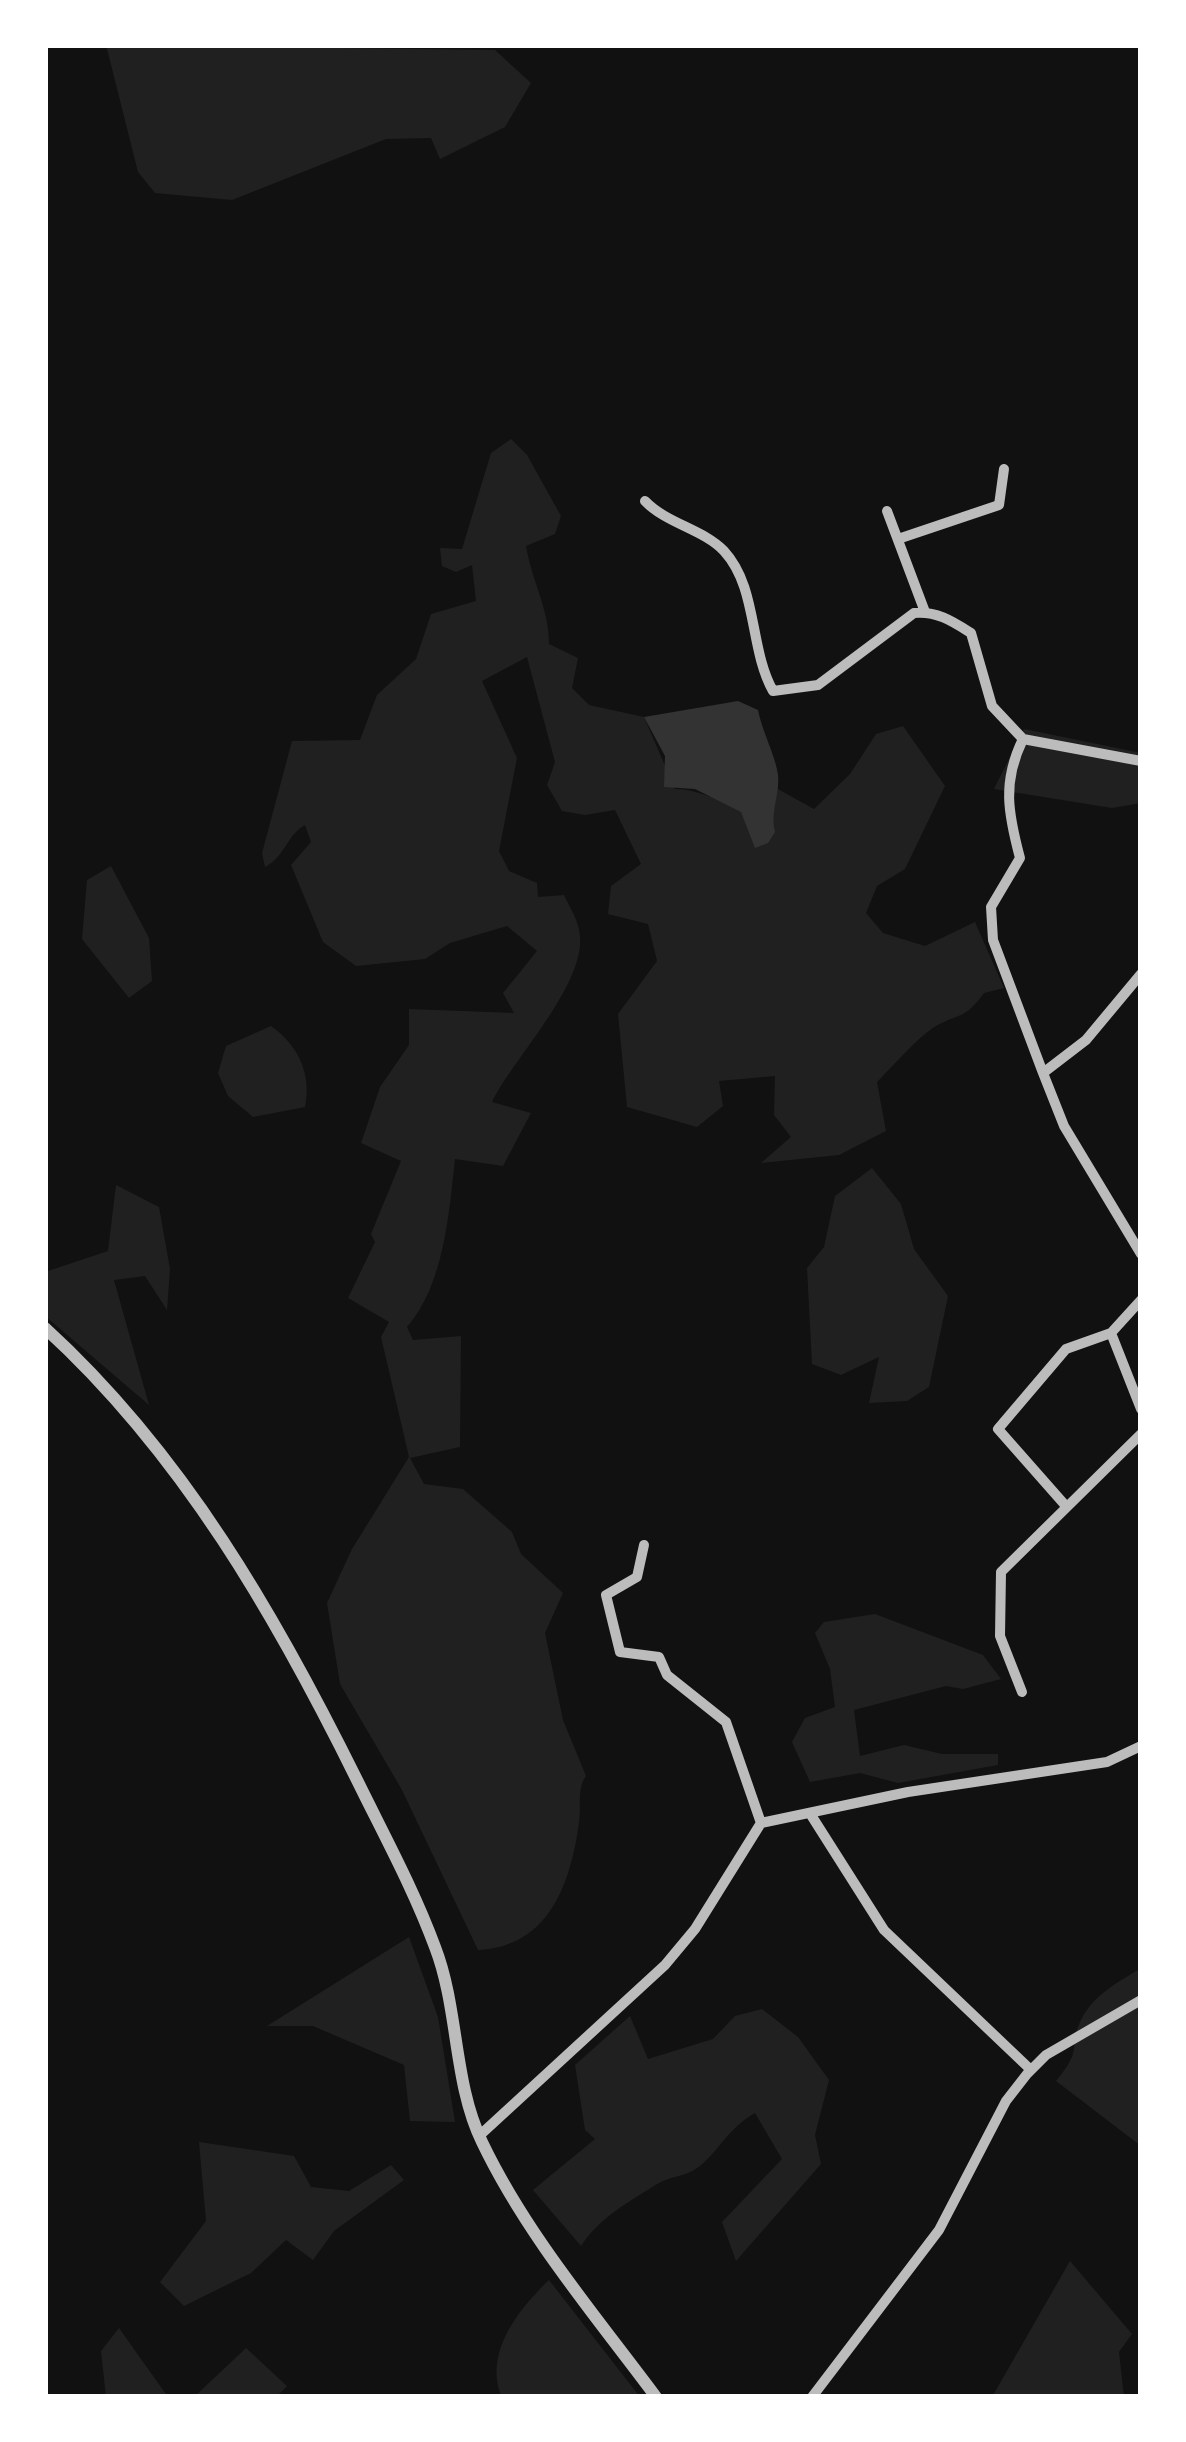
<!DOCTYPE html>
<style>
body{margin:0}
#map{position:relative;width:1186px;height:2442px;overflow:hidden;background:#111;font-family:Quicksand,sans-serif}
canvas{display:block}
.frame{position:absolute;inset:0;border:48px solid #fff;pointer-events:none}
</style>
<div id="map">
<canvas width="1186" height="2442"></canvas>
<div class="frame"></div>
</div>
<script>
const ctx = document.querySelector('canvas').getContext('2d');
ctx.lineJoin = 'round';
function fill(path, color) { ctx.fillStyle = color; ctx.fill(path, 'evenodd'); }
function trace(path, color, width, dash) { ctx.strokeStyle = color; ctx.lineWidth = width; ctx.lineCap = dash ? 'butt' : 'round'; ctx.setLineDash(dash || []); ctx.stroke(path); }
fill(new Path2D(`
 M106,45L495,50L531,83L505,127L440,159L431,138L386,139L232,200L155,193L138,172Z
 M511,439L527,455L561,516L555,534L526,546C532,582 549,608 549,644L578,658L572,688L589,705L644,717L675,789C707,789 734,812 771,814L776,788L814,809L850,774L876,734L903,726L945,786L905,869L877,886L866,913L883,933L925,946L975,922L1004,988L984,993C964,1020 962,1012 936,1026C921,1034 891,1068 877,1082L886,1131L839,1155L761,1163L791,1137L774,1115L775,1076L719,1081L723,1106L697,1127L627,1107L618,1014L657,961L648,924L608,914L611,886L641,864L615,810L585,815L562,811L547,785L555,762L527,657L482,681L517,758L499,851L509,871L537,883L538,897L564,895C569,906 577,918 579,930C591,979 512,1060 492,1102L531,1113L503,1166L455,1159C449,1213 444,1285 407,1327L413,1340L461,1336L460,1447L410,1458L424,1484L463,1489L512,1532L521,1554L563,1593L545,1633L563,1720L586,1776C576,1791 582,1805 579,1822C571,1883 549,1947 478,1950L402,1790L340,1684L327,1603L352,1549L409,1457L381,1337L389,1322L348,1298L375,1242L371,1234L401,1161L361,1143L380,1087L409,1045V1009L514,1013L503,993L537,951L507,926L450,943L425,959L356,966L323,942L291,865L311,842L305,825C286,836 285,857 265,867L262,853L292,741L360,740L377,695L416,659L431,614L476,601L472,565L456,572L442,566L440,548L462,549L491,453Z
 M1024,729L1141,753V803L1112,808L994,789Z
 M111,866L149,938L152,981L129,998L82,939L87,880Z
 M271,1026C298,1045 312,1074 305,1107L253,1117L228,1096L218,1073L226,1046Z
 M872,1168L901,1204L914,1249L948,1296L929,1387L907,1401L869,1403L879,1357L841,1375L812,1364L807,1268L824,1247L835,1196Z
 M116,1185L159,1207L170,1269L167,1310L145,1276L114,1280L149,1405L45,1316V1272L108,1251Z
 M875,1614L983,1655L1001,1679L963,1689L946,1686L854,1710L860,1756L904,1745L942,1754H998V1765L898,1783L860,1773L810,1782L792,1742L805,1718L835,1707L830,1669L815,1633L824,1622Z
 M409,1937L438,2017L455,2122L410,2121L404,2065L313,2026H267Z
 M1141,1968V2146L1056,2081C1085,2047 1067,2048 1081,2020C1094,1994 1117,1983 1141,1968Z
 M762,2009L798,2037L829,2080L815,2135L821,2164L736,2261L722,2222L782,2159L755,2113C725,2130 716,2157 694,2170C684,2176 670,2177 659,2183C630,2201 599,2218 581,2246L533,2190L595,2139L585,2130L575,2065L630,2016L648,2059L713,2039L735,2016Z
 M199,2142L294,2156L311,2187L349,2191L391,2165L404,2180L334,2231L313,2260L286,2240L251,2273L184,2306L160,2282L206,2221Z
 M1070,2261L1132,2334L1119,2352L1124,2397H992Z
 M549,2280L640,2397H502C483,2353 519,2309 549,2280Z
 M119,2328L168,2397H106L101,2351Z
 M246,2348L287,2386L276,2397H194Z`), '#202020');
fill(new Path2D(`
 M738,701L758,710C762,731 776,757 778,775C780,795 770,811 775,832L768,843L755,848L741,812L695,789L664,787L665,756L644,717Z`), '#333');
trace(new Path2D(`
 M645,501C667,524 703,529 724,551C758,588 749,648 773,691L818,685L914,613C937,611 952,621 971,633L992,706L1023,739L1141,761
 M887,511L925,612
 M898,539L999,505L1004,469
 M1023,739C1002,782 1008,813 1020,858L991,907L993,940L1043,1073
 M1141,974L1086,1040L1043,1073L1064,1126L1141,1254
 M1141,1300L1111,1333L1141,1409
 M1065,1505L998,1429L1066,1349L1111,1333
 M644,1545L637,1577L606,1595L620,1652L659,1657L667,1675L726,1722L761,1823
 M1022,1692L1000,1636L1001,1572L1141,1434
 M811,1815L884,1930L1031,2070
 M479,2136L665,1965L695,1929L761,1823L908,1792L1107,1762L1141,1746
 M812,2397L939,2230L1006,2101L1027,2074L1046,2055L1141,2000`), '#bcbcbc', 10);
trace(new Path2D(`
 M45,1328C183,1454 276,1616 358,1782C385,1837 414,1890 435,1947C459,2009 453,2082 482,2142C526,2234 595,2315 656,2397`), '#bcbcbc', 12);
</script>
